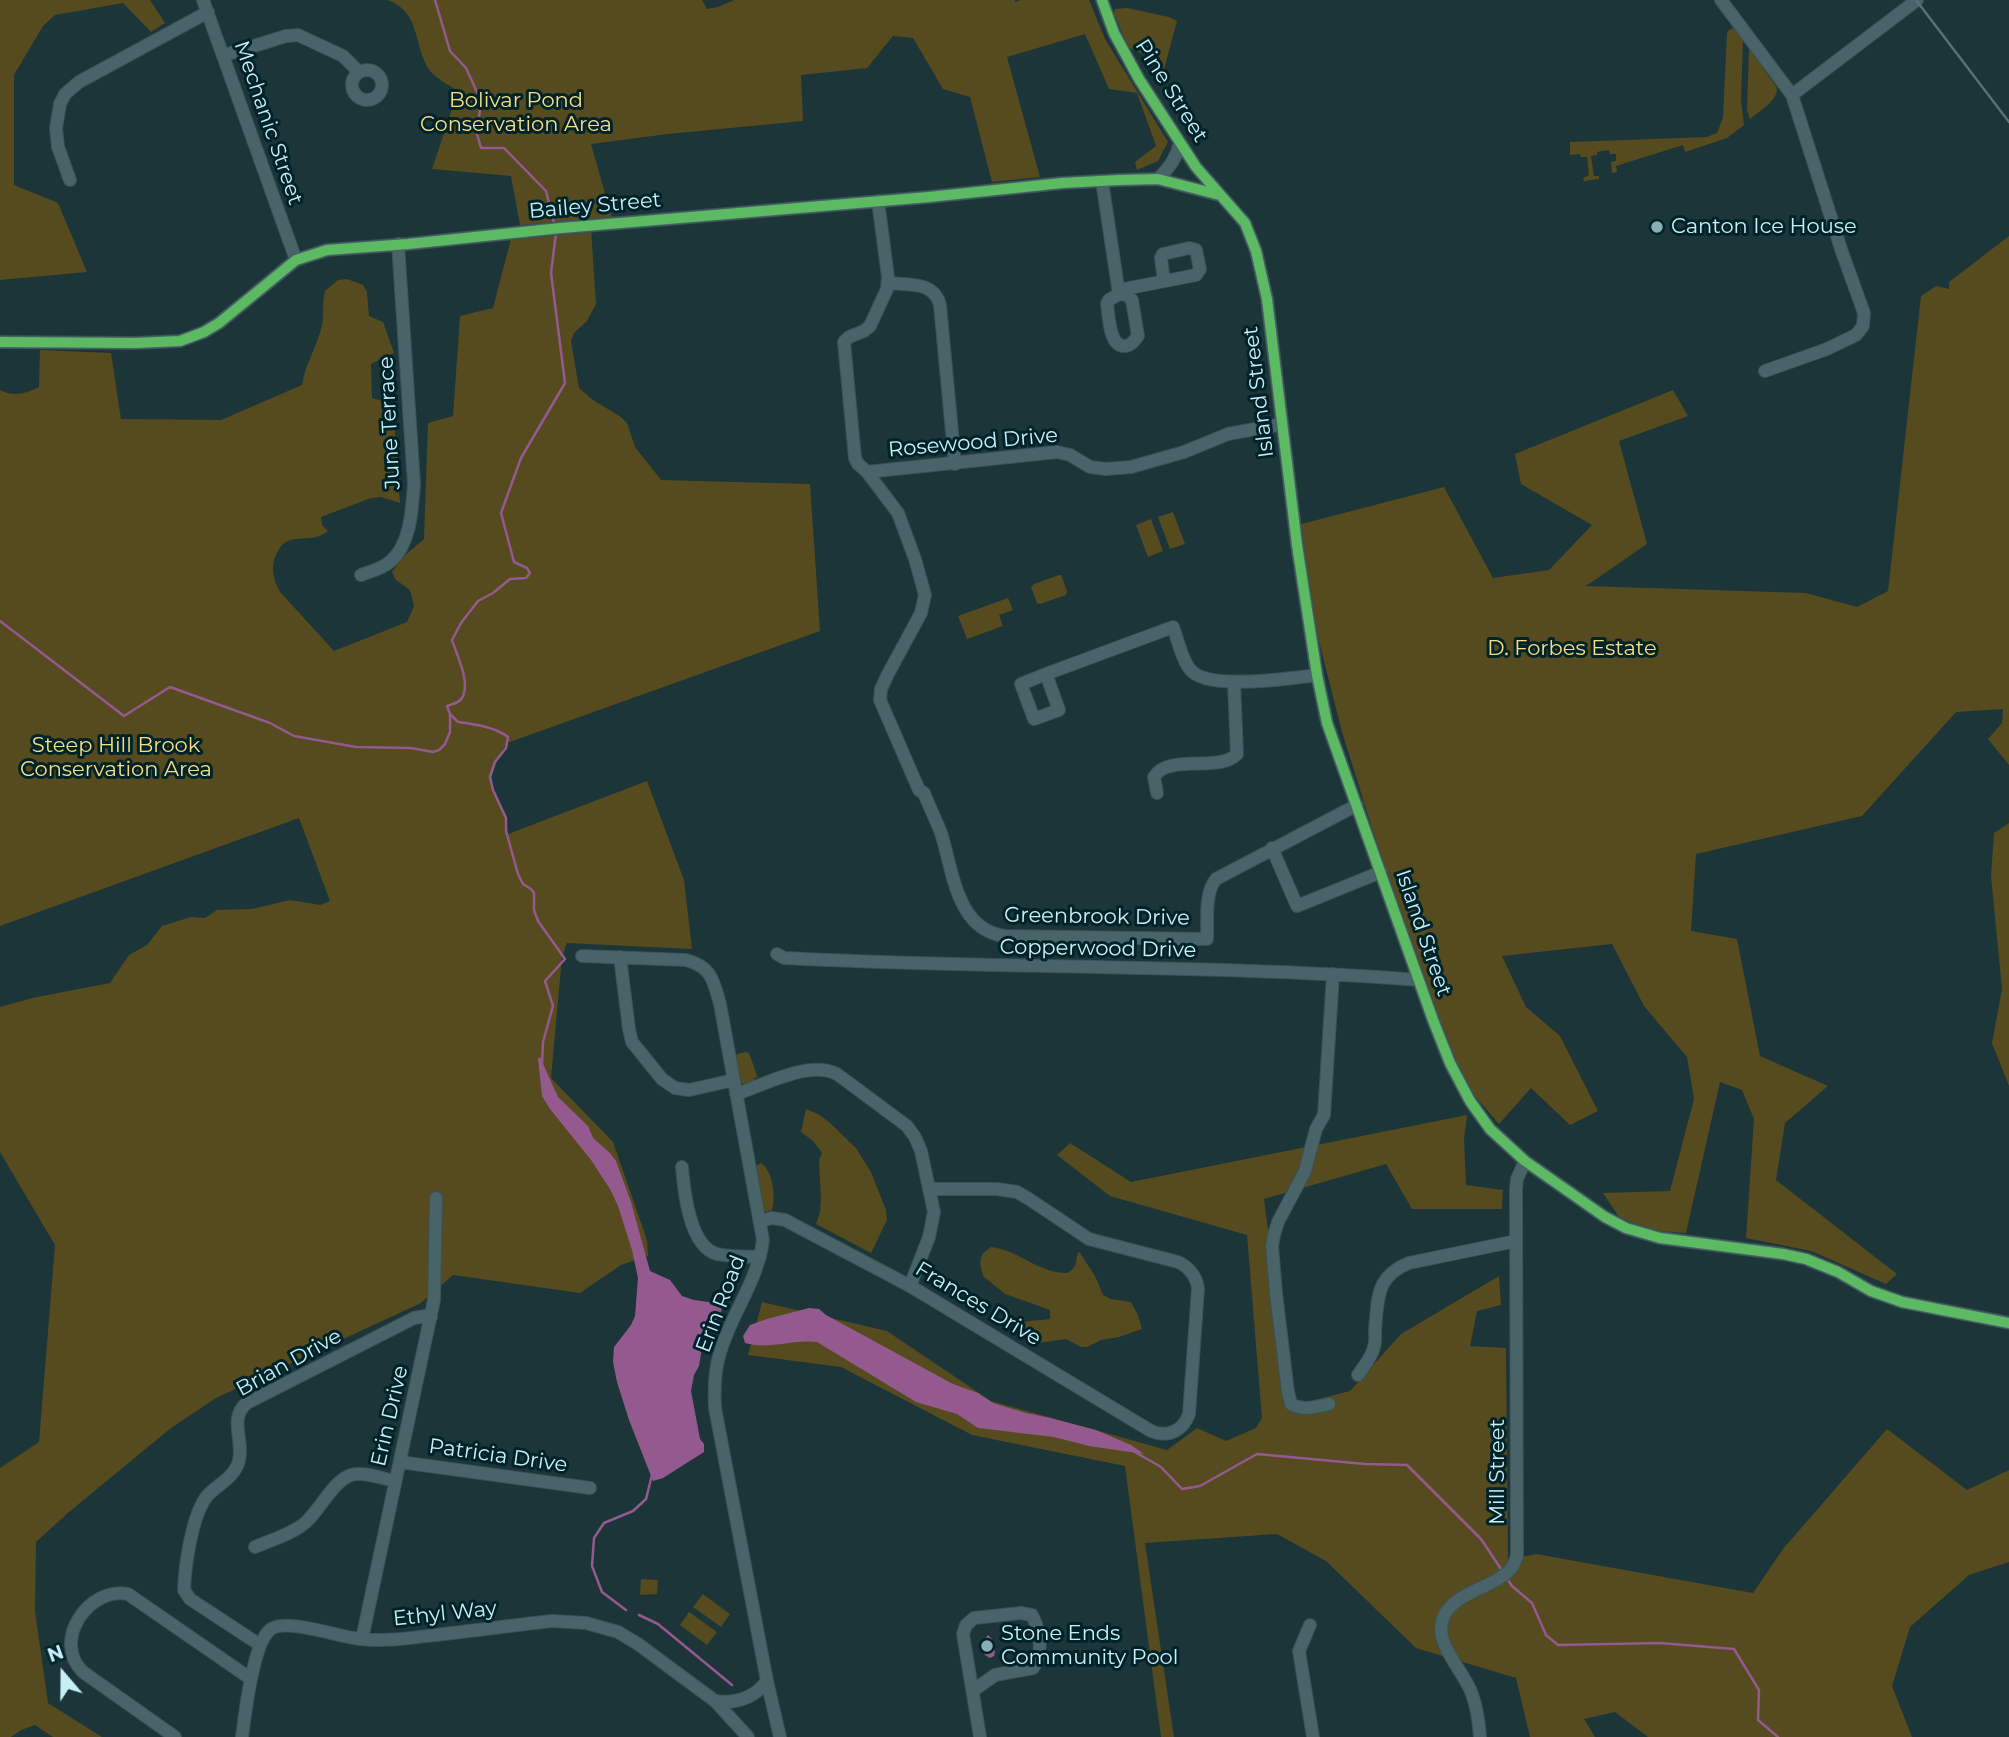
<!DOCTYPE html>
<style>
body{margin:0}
#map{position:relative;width:2009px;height:1737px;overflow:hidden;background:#1c3539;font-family:Montserrat,sans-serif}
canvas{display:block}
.north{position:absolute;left:28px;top:1639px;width:70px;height:70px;-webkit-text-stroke:5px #00232a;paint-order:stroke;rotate:340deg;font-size:19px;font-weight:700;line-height:28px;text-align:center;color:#c7eff7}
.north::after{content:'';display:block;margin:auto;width:24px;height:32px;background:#c7eff7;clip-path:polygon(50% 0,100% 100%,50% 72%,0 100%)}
</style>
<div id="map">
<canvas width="2009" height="1737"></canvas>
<div class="north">N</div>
</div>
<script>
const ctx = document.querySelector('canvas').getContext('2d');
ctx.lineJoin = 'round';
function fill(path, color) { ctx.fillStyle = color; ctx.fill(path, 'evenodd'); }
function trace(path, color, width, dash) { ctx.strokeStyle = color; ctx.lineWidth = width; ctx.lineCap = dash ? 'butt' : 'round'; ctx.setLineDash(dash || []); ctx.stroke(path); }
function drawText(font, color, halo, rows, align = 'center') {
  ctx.font = font + ' Montserrat,sans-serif'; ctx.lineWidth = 6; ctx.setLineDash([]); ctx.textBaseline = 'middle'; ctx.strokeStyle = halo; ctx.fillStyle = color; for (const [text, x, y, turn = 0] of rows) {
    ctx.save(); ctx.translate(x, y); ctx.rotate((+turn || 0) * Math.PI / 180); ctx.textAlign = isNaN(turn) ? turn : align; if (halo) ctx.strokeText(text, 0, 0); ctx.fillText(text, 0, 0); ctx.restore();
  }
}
fill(new Path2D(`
 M0,0H150L165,23L151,32L123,3L55,15L43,26L14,75V185L58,203L87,272L0,280Z
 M387,0H702L707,9L718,7L734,0H1015V2L1021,0H1089L1105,39L1168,142L1158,161L1137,170L1135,162L1156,146L1137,93L1109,89L1085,34L1007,57L1040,177L992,182L970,97L943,89L913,38L893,36L867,68L801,75L803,121L668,134L591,144L612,218L520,225L511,176L432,169L458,91C449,85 433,77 428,68C413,42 420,11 387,0Z
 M1127,8L1169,17L1177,21L1163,73L1143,54L1128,47L1114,13L1115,9Z
 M1733,28H1735L1743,40L1741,100L1744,125L1727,138L1685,152L1683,145L1616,166L1617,172L1612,173L1611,162L1616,161V154H1610L1609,150L1597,152V155L1591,156L1594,176H1599V179L1584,181L1583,178L1589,175L1587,157H1581L1580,154L1570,155V142L1707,137L1717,133L1723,118L1727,33L1729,30Z
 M1749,48L1777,88C1777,102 1760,110 1750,119L1747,111Z
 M591,228L596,304L587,321L574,333L571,341L579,388L593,400L621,417L627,423L635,447L661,480L810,484L820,631L507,743L495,762L490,777L493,790L506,818L508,834L647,781L684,880L692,949L567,943L562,957L551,1078L613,1142L647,1240L648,1256L621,1265L580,1293L453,1275L421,1303L216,1398L171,1428L69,1512L36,1542L35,1611L48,1703L102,1737H53L35,1725L21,1730L11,1737H0V1468L39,1442L55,1245L0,1152V1007L32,998L110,983L129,955L147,945L162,926L191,917L205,918L217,910L252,909L290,900L320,905L330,901L299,818L0,926V390C13,397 26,394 39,387L40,350L111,353L121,419L221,420L302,385C305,364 317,347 322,325C324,314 322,302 325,291L338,280L347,279L363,285L367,292L369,316L383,322L394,353L371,364L372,398L393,404L400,503L381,497L371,498L321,517L322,525L328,531C307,548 285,525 274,561C271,572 275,584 281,593L334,651L407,622L414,606L410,590L396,580L392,572L404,556L424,539L428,423L453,416L460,316L493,308L512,235Z
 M2009,236V765L1988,739L2002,723L2003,709L1956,712L1862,816L1696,854L1691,931L1737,939L1760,1056L1828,1086L1785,1123L1776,1180L1897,1274L1886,1284L1811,1251L1746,1238L1754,1119L1742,1090L1720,1082L1686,1233L1647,1230L1619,1217L1603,1193L1670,1191L1694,1099L1687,1057L1644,1006L1612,944L1502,956L1526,1007L1560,1036L1598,1111L1570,1125L1531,1088L1499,1124L1445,1062L1342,732L1290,527L1444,487L1493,578L1549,570L1592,525L1521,484L1515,454L1673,390L1688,416L1619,441L1647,544L1586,586L1806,593L1857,607L1888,591L1921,296L1936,286L1949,289V282Z
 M1173,512L1185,544L1170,549L1158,517Z
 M1151,519L1163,551L1148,557L1136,525Z
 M1059,575H1061L1067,591L1066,595L1040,604L1037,603L1031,587L1034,584Z
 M1008,598L1013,610L999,615L1003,626L967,639L958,616Z
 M2009,823V1086L1992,1043L2002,989L1991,876L1994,833Z
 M746,1052L749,1053L758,1078L755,1077L754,1081L756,1082L745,1085L741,1082L736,1058L737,1054Z
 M806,1109L818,1114L829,1122L856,1148L871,1172L886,1210L887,1220L871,1253L816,1224L820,1212L821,1199L819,1160L822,1153L813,1141L801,1132Z
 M1467,1115L1464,1139L1466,1185L1503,1190L1502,1209H1412L1386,1164L1264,1199L1291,1406L1350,1391L1401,1334L1499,1276L1501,1305L1477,1311L1470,1346L1506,1348L1508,1560L1536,1554L1753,1593L1783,1549L1887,1429L1967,1490L2009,1470V1562L1969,1575L1910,1627L1892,1686L1912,1737H1648L1615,1712L1584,1719L1595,1737H1530L1516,1678L1416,1648L1326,1561L1277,1534L1145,1543L1174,1737H1161L1125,1466L972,1435L841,1367L748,1355L762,1302L887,1331L991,1401L1167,1450L1197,1428L1226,1441L1256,1428L1262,1418L1247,1235L1110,1196L1057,1155L1070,1143L1131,1182Z
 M761,1163C773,1171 776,1197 772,1210L767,1212L764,1210L756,1166Z
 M991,1247C1019,1250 1039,1274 1068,1273C1078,1265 1075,1263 1078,1252L1080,1253L1095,1276L1103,1295L1111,1299L1131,1302L1138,1315L1142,1329L1119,1337L1101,1340L1087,1347H1081L1066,1339L1038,1343L1026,1339L1021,1332V1324C1029,1319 1040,1321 1050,1319V1310L1005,1294L983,1276L980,1263L982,1254Z
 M641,1579L658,1580L657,1594L640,1595Z
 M703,1594L730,1614L721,1627L693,1607Z
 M689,1612L717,1632L707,1645L680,1625Z`), '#554b1e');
fill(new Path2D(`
 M540,1057L558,1097L588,1126L593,1138L610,1153L616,1161L631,1202L650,1271L670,1280L682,1296L694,1300L723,1304L721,1312L703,1342L699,1366L694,1375L691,1391L700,1439L704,1444V1452L663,1478L653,1481L629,1420L617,1382L613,1362L614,1347L631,1325L635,1316L638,1278L632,1250L618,1206L610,1189L591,1160L550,1109L542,1096L538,1059Z
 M809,1308L819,1309L826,1315L953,1384L978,1393L993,1403L1026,1413L1050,1418L1096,1430L1131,1445L1144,1454L1089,1446L1054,1437L978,1428L957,1414L916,1402L817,1342C793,1339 768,1350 745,1343L743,1336L750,1325L767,1319Z
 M988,1635L992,1639V1646L995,1651L994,1656L990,1658L985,1655C980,1647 983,1641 988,1635Z`), '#945a8f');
trace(new Path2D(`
 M435,0L450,51L466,68L481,101L477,134L481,148H504L546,191L554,223
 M0,621L124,716L170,687L270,723L294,736L356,747L411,748L433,752L439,750L445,744L450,732V714
 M542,1064L543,1042L553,1006L545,981L565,959L538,921L534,910V893L531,889L523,884L518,874L506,831V818L493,790L490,777L495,762L506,748L508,737C495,727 474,724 458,722L450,714L447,706C452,704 459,703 462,698C471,682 457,656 452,640L461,623L478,601L493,593L510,579L526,578L530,573L527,568L514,562L501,513L521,458L565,383L551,273L556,233
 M1135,1452L1161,1467L1182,1489L1200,1486L1257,1454L1365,1464L1407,1465L1481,1539L1503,1572
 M1506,1577L1512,1586L1532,1603L1546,1635L1558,1645L1660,1643L1734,1649L1759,1690L1758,1720L1778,1737
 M626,1610L602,1592L592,1566L594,1538L604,1523L633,1511L646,1499L652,1475
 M639,1615L658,1624L732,1685`), '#945a8f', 2.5);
const minor = new Path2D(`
 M203,0L296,260
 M1102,0L1114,33L1139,79L1196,167L1245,223L1256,251L1267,299L1297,545L1317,675L1327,723L1433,1020L1450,1063L1470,1101L1490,1129L1525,1161L1605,1217L1626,1228L1660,1238L1783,1254L1806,1259L1838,1272L1871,1291L1902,1302L2009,1323
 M1721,0L1792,95L1842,252L1864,313L1863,326L1856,335L1827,349L1765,371
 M225,55L286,36L298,35L343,56L359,72
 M352 85a15 15 0 1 1 30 0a15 15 0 1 1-30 0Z
 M1792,95L1917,0
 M1158,179C1169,168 1176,159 1180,143
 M70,180L58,147L56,128L60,104L65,94L79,82L208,12
 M1102,181L1119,294L1109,300L1107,304C1109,316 1109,346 1124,346C1131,346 1134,341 1138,336L1132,300L1127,295L1119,294
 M878,201L888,277L887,289L870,326L864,331L849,337L844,342L855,458L858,464L867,472L898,513L915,559L925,595L921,613L888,674L881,689L880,700L919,790L924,793C929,806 936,820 941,833C953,870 956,930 1005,936L1207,939C1208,920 1204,894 1216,879L1357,805
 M888,283C908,285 934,281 940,305L955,464
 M1119,290L1196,275L1200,269L1196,250L1189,248L1163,254L1161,258L1164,281
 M0,342L135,343L180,341L204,332L219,323L296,260L327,250L408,244L561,228L929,197L1062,183L1119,180L1158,179L1219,195
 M867,472L1057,452L1070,455L1090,467L1106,469L1131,467L1184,452L1228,434L1282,424
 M361,575C371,571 382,569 391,561C411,543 412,509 414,484L398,244
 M1046,674L1021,684L1034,719L1059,710L1046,674L1173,627C1178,640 1181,657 1189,668C1204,692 1291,678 1317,675
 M1157,793L1154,777C1168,753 1220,773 1237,754L1234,682
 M1272,848L1297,906L1381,872
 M777,954L784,958C996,969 1208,964 1419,980
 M582,956L686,960C712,967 713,980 720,1004L763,1240C758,1281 731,1314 720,1353C714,1371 714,1389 715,1408L767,1681L780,1737
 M620,957L629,1029L632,1042L662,1079L675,1088L689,1090L734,1080
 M736,1094C765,1085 808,1060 837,1074L907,1126L915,1137L921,1151L934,1212L929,1237L910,1286
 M682,1167C684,1191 689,1246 717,1254C730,1257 746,1256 760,1257
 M761,1221L772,1218L785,1220L910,1286L1151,1431C1168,1438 1183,1431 1189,1414L1198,1289C1197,1277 1189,1267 1178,1262L1089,1239L1029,1199L1017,1192L997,1189H930
 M1358,1375C1364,1366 1372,1357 1374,1347C1376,1341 1375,1336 1375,1330C1378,1298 1376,1276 1409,1263L1516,1241
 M1329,1404C1317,1407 1302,1411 1291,1404L1288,1392L1276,1293L1272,1246L1274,1235L1278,1222L1305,1171L1316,1129L1324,1115L1333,974
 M400,1462L590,1488
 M255,1547C271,1540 292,1534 305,1523C320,1510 333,1481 351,1475C364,1471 383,1479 395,1481
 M1310,1625L1299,1651L1313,1737
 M362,1639L434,1300L436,1198
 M260,1645L190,1599L184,1590C185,1566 192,1513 208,1495C217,1485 232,1479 238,1464C246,1443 227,1419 247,1403L414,1318L425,1316L431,1317
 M974,1690L995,1675L1033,1668C1044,1653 1040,1631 1032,1615L1021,1613L974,1618L966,1625L963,1634L980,1737
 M715,1701L748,1737
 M175,1737L83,1672C51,1641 89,1586 128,1594L251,1679
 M242,1737C245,1714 253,1642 271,1629C288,1618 338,1637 360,1639C385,1642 410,1638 435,1635C474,1631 513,1625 552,1621L586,1623L618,1632L638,1644L715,1701C736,1704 754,1698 767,1681
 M1480,1737C1479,1723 1477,1708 1472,1694C1462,1666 1423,1635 1451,1606C1467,1590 1491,1587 1508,1572L1513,1566L1517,1556L1516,1189L1517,1179L1525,1161`);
trace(minor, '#3a5155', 14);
trace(minor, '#486469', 12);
trace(new Path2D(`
 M1916,0L2009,122`), '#597074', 2.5);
trace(new Path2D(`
 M1102,0L1114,33L1139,79L1196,167L1245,223L1256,251L1267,299L1297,545L1317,675L1327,723L1433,1020L1450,1063L1470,1101L1490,1129L1525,1161L1605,1217L1626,1228L1660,1238L1783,1254L1806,1259L1838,1272L1871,1291L1902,1302L2009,1323
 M0,342L135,343L180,341L204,332L219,323L296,260L327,250L408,244L561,228L929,197L1062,183L1119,180L1158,179L1220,195`), '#5cba63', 10);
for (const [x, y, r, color] of [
 [1657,227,7,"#8baeb4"],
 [987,1646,7,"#8baeb4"]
]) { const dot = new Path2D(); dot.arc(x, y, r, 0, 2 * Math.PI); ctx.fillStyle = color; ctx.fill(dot); trace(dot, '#00232a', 2.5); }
drawText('21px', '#c7eff7', '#00232a', [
 ["Pine Street",1171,91,58],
 ["Mechanic Street",268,123,71],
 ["Bailey Street",595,206,-5],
 ["Island Street",1259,392,-97],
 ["June Terrace",390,423,-93],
 ["Rosewood Drive",973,443,-5],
 ["Greenbrook Drive",1097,917,1],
 ["Island Street",1423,933,71],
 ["Copperwood Drive",1098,949,1],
 ["Erin Road",721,1304,-69],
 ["Frances Drive",978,1304,31],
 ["Brian Drive",289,1363,-29],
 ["Erin Drive",390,1416,-77],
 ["Patricia Drive",498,1456,8],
 ["Mill Street",1498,1472,-90],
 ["Ethyl Way",445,1614,-6]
]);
drawText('21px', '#fadd82', '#00232a', [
 ["Bolivar Pond",516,101],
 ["Conservation Area",516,125],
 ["D. Forbes Estate",1572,649],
 ["Steep Hill Brook",116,746],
 ["Conservation Area",116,770]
]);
drawText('21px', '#c7eff7', '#00232a', [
 ["Canton Ice House",1671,227],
 ["Stone Ends",1001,1634],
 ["Community Pool",1001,1658]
], 'left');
</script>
